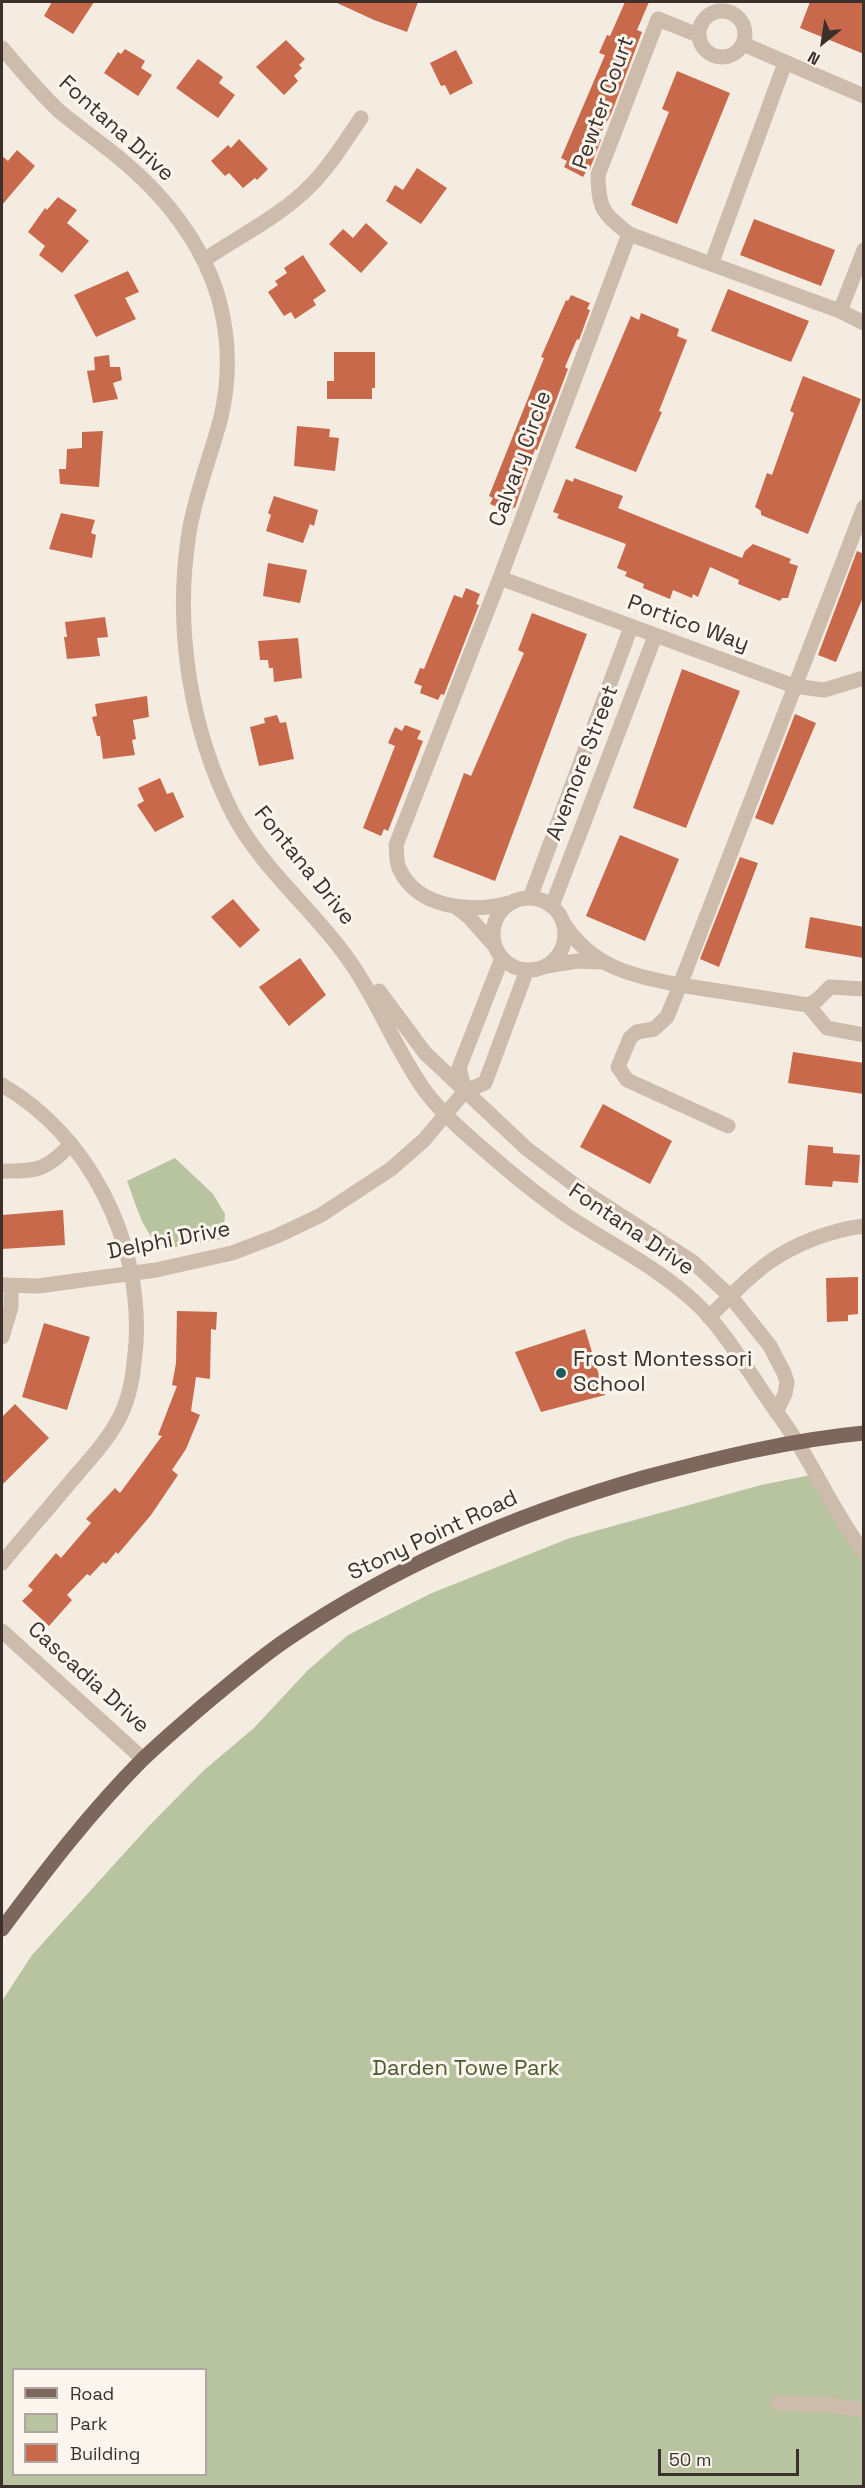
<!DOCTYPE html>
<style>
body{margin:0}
#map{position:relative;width:865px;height:2488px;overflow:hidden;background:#f4ebe1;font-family:"Space Grotesk",sans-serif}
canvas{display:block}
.frame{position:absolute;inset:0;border:3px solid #3b302b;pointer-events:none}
.legend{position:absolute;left:12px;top:2368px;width:195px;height:108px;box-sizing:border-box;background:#fbf5ee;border:2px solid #aea6a0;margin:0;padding:8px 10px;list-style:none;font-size:18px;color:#3b302b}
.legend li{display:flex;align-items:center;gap:12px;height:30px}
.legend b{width:30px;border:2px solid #aea6a0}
.north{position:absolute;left:793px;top:12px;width:60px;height:60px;-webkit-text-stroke:4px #fbf5ee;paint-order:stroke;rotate:210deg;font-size:16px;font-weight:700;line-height:24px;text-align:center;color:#3b302b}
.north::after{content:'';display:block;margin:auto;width:21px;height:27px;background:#3b302b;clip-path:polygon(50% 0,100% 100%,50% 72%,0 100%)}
.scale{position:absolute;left:658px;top:2449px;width:141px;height:27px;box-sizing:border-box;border:3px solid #3b302b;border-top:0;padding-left:8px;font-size:18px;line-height:21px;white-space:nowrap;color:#3b302b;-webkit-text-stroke:4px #fbf5ee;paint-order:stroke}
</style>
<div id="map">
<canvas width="865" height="2488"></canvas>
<div class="frame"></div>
<ul class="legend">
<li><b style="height:8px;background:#7d675c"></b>Road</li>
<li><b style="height:16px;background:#b8c4a0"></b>Park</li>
<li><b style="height:16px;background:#c8694b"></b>Building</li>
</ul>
<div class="north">N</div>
<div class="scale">50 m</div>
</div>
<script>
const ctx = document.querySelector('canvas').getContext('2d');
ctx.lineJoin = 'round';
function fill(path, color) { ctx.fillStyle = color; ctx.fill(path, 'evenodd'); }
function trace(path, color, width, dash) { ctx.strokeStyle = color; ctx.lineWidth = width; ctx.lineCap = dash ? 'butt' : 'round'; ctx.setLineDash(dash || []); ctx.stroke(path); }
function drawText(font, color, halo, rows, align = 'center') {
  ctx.font = font + ' "Space Grotesk",sans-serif'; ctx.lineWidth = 6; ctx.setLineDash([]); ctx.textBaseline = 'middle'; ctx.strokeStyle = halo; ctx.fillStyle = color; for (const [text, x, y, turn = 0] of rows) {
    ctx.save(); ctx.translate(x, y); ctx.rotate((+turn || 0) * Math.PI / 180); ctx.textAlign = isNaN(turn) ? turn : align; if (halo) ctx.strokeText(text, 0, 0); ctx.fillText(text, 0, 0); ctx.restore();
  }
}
fill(new Path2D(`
 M175,1158L213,1194L225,1214L223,1239L170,1248C144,1244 136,1202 127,1181Z
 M816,1474L864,1545L863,2486H2V2001L32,1955L149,1826L203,1771L254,1728L307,1671L348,1635L432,1593L570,1538L761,1485ZM14,2370H206V2474H14Z`), '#b8c4a0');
fill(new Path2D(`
 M52,2H94L73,34L44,16Z
 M335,2H418L407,32L374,20Z
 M625,2H649L637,30L642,32L611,114L598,138L601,140L589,171L587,170L583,177L564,167L567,161L561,158L605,55L599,53L607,35L610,36Z
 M810,2H864V54L800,28Z
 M286,40L305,59L299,65L302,68L294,76L298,81L284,95L256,67Z
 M125,49L145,61L141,68L152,75L138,96L104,73L118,52L121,54Z
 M456,50L473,83L450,95L445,85L441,86L430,63Z
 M198,59L223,77L219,83L235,95L218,118L176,88Z
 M677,71L730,93L677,224L631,205L669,112L662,109Z
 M239,139L268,169L257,180L255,178L243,188L229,173L225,176L211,161L228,145L231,148Z
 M17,150L35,166L2,205V156L8,161Z
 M417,168L447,188L421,224L386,201L395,185L403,190Z
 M58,197L77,210L67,223L89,241L62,273L39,255L45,246L28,232L45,208L47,210Z
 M754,219L835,250L821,286L740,255Z
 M366,223L388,243L361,273L329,244L343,229L353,238Z
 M303,255L326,291L313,300L316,305L295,319L291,312L284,316L268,292L278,285L275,281L287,273L284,268Z
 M128,271L139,292L125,298L136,319L96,337L74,295Z
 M728,289L809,321L791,362L711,331Z
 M571,295L590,303L587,309L590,310L579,340L577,339L565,367L568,369L537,450L535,449L515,508L513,507L511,513L490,504L493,498L489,496L544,358L541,357L566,300L568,301Z
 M641,313L679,329L677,336L687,340L659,411L662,412L636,472L575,448L631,316L639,320Z
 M334,352H375V388H372V399H327V381H334Z
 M109,355L110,367H120L122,380L113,383L118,399L93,403L87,371L95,370L94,357Z
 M803,376L861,399L808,534L761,515V511L755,507L767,473L772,475L794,413L790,411Z
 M297,426L330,429L329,437L339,438L335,471L294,466Z
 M103,431L99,487L60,484L59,469H66L67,449L82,448V432Z
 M574,478L623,496L618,508L742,558L745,551L753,544L791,559L789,563L798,566L788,598H782L780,601L738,584L739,580L710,567L698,597L693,594L692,598L673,590L670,599L643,588L644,584L625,576L627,572L617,568L626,544L557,518L559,514L553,512L566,479L573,482Z
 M274,496L318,510L314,526L310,524L303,543L266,531L271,515L268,513Z
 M61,513L95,520L91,533L96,535L92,558L49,549Z
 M857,551L864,554V595L836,662L818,655Z
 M268,563L307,570L300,603L263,596Z
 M466,588L480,594L476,604L479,605L444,695L441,694L438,700L420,693L422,686L414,683L420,668L424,669L454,595L462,598Z
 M532,613L587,634L495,881L433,857L464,773L471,776L524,653L518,650Z
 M105,617L108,637L97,638L100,656L67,659L64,637H67L65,622Z
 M298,638L302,678L274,682L273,668H269L268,660H260L258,641Z
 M682,669L740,691L686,828L633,808Z
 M147,696L149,717L133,720L136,739L132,740L135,755L103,759L100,736H97L92,717L97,716L95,704Z
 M795,714L816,723L773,825L755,818Z
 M277,715L280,723L286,722L294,759L259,766L250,727L265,723L264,718Z
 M405,725L421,731L417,739L423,741L388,831L384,829L381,836L363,828L395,746L388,743L395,727L402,731Z
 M160,778L167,794L173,792L184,817L155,832L137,805L144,801L138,788Z
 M620,835L679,859L645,941L586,916Z
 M740,857L758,863L719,967L700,959Z
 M233,899L260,930L240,948L211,917Z
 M810,917L864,927V958L805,948Z
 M300,958L326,995L289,1026L259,987Z
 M793,1052L864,1063V1094L788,1083Z
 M603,1104L672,1141L650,1184L580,1147Z
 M808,1145L833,1147V1153L860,1155L858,1183L833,1181L832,1187L805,1185Z
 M63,1210L65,1245L2,1249V1215Z
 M858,1277V1314L848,1315V1321L827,1322L826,1278Z
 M177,1311L217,1312L216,1330L211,1329L210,1379L196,1377L191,1411L200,1415L186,1449L172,1470L178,1475L151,1515L118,1554L116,1552L106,1564L103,1562L90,1576L87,1574L67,1595L72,1600L49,1626L22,1601L33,1590L28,1586L56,1553L61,1558L91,1523L86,1519L115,1488L120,1493L162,1436L158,1435L177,1386L172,1385L176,1363Z
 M44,1323L90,1337L67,1410L22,1397Z
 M585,1329L605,1395L541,1412L515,1352Z
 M15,1404L49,1438L2,1485V1417Z`), '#c8694b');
trace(new Path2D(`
 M699 34a23 23 0 1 1 46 0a23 23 0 1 1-46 0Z
 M743,44L864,96
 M2,48C20,69 38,91 58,110C79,128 103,144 124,162C156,189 186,224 205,263C228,310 233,366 221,417C211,456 195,494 189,533C174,627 190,730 233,814C261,867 308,905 343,952C375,994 393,1045 423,1088C441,1114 478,1145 503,1166C524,1184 546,1201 569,1217C613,1246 661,1269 699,1306C721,1328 738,1355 755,1380C768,1401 784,1421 797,1442C820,1479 837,1517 864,1553
 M629,234C602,212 599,210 598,175L658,19L698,35
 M204,260C239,236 281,216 311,185C331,165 345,141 361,118
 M712,262L785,63
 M840,311L864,250
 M500,578L794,686L824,690L864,678
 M493 934a36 36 0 1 1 72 0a36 36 0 1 1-72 0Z
 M530,898L631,627
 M509,903C472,913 417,909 399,868C396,862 397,852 396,845L500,578L629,234L840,311L864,323
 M455,906L469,917L493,944
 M552,906L655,636
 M564,924C593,968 631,975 680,985L864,507
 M547,966L577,961L601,962
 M379,991L425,1053L527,1149L580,1189L693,1262L731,1297L770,1346L784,1373L787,1382L785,1394L776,1412
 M808,1005L816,1001L830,987L864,989
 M2,1085C90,1136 142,1242 136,1343C134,1366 132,1389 123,1410C112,1436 91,1458 72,1480C49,1508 25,1535 2,1563
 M465,1091L459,1068L502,958
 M728,1126L627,1080L618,1067L630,1038L637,1032L654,1029L667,1017L680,985L808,1005L827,1028L864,1035
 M2,1171C36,1172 47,1170 71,1144
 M2,1285L38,1286L156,1270L232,1253L277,1236L321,1215L391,1169L424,1140L465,1091L485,1083L527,970
 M709,1317C728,1299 747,1278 768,1263C794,1244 831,1230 864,1226
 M2,1337L11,1307V1287
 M2,1631L143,1759
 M778,2403L830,2405L864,2410`), '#cdbbac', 15);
trace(new Path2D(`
 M2,1929C46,1870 91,1811 143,1759C163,1740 184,1722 205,1704C232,1682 258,1659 286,1640C396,1565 519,1513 646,1477C717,1458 790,1440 864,1433`), '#7d675c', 15);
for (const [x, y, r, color] of [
 [561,1373,6,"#1f5a5e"]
]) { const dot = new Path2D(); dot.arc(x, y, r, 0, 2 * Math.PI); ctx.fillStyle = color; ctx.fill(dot); trace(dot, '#fbf5ee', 2); }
drawText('22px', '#3b302b', '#fbf5ee', [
 ["Pewter Court",604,103,-70],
 ["Fontana Drive",116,129,42],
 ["Calvary Circle",521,459,-70],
 ["Portico Way",688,624,20],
 ["Avemore Street",583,763,-69],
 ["Fontana Drive",304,866,51],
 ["Fontana Drive",631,1230,34],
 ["Delphi Drive",169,1241,-11],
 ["Stony Point Road",433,1536,-25],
 ["Cascadia Drive",88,1678,42]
]);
drawText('22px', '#3b302b', '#fbf5ee', [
 ["Frost Montessori",573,1360],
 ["School",573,1385]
], 'left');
drawText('22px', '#4a5a2e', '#fbf5ee', [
 ["Darden Towe Park",466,2069]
]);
</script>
